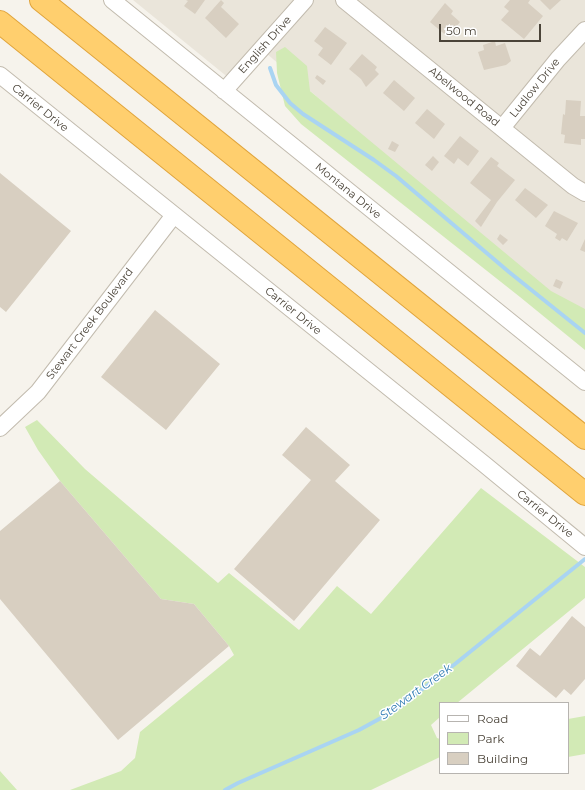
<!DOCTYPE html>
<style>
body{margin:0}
#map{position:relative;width:585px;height:790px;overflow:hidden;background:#f6f3ec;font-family:Montserrat,sans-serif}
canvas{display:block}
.legend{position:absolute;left:439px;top:702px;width:130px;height:72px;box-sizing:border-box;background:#fff;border:1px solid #b7b4b0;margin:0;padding:5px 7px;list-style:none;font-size:12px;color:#4b4439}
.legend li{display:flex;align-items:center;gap:8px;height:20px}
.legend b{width:20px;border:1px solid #b7b4b0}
.scale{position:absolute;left:439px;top:24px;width:102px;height:18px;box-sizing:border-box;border:2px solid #4b4439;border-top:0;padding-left:5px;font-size:12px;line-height:14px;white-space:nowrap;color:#4b4439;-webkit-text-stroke:3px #fff;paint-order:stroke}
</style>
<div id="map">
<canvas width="585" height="790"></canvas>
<ul class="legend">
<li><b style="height:5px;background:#fff"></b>Road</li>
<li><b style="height:11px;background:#d2eab5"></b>Park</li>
<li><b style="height:11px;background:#d8cfc1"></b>Building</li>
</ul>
<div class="scale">50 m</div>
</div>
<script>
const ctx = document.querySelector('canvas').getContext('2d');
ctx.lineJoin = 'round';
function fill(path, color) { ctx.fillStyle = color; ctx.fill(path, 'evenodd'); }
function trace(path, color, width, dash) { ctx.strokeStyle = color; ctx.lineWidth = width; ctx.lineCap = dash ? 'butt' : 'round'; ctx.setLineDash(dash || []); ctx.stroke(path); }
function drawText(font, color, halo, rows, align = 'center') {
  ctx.font = font + ' Montserrat,sans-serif'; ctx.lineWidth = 3; ctx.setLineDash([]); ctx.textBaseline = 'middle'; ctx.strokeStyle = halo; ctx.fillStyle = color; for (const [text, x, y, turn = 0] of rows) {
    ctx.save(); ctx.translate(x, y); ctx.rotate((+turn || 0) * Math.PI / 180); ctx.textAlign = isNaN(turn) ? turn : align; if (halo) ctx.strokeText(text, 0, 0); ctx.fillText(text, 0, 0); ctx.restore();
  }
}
fill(new Path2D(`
 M133,0H585V317L555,301L259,47L230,79Z`), '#eae5da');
fill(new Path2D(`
 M285,47L307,66L310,91L551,291L585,309V350L520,297L301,124L285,106L277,73L276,52Z
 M37,420L85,469L218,583L229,573L299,630L337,586L371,614L481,488L585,567V598L457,703H440V717L431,725L437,738L440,739V757L371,790H70L121,771L135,758L140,732L234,655L229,646L194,604L161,599L60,481L38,450L25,427Z
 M585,716V754L568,757V719Z
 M0,771L17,790H0Z`), '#d2eab5');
trace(new Path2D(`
 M270,68L276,85L290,103L303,114L374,160L396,176L509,272L585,333
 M225,790L238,783L359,730L381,718L399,707L455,664L585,559`), '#a9d4f2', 4);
fill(new Path2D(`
 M186,0H205L195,14L184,6L188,1Z
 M221,0L224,3L221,7L239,24L226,38L205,18Z
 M510,0H530L528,3L543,16L524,39L501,20L509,11L504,7Z
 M540,0H561L550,10Z
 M445,3L453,11L451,14L460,22L448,37L430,22Z
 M325,27L347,43L331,65L318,55L323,48L314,41Z
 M495,41L496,46L505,43L511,61L506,65L484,70L478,52L484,50L483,45Z
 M362,54L377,67L375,70L379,74L366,87L361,79L349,69Z
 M317,75L326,81L323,85L315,78Z
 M394,80L415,98L404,111L383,93Z
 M566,100L581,101L580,116H585V139H581V145L564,143L565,135L561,134L563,114L565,115Z
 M427,109L445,124L434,139L415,123Z
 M460,136L479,151L468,166L458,158L454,164L444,156Z
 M392,141L399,145L395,152L388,149Z
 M433,156L439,162L432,171L425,165Z
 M491,157L499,163L497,166L515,180L497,202L481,227L475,221L491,200L470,183Z
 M0,173L71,231L6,312L0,307Z
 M525,188L548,205L536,218L515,200Z
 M554,211L578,223L567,241L562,238L560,241L555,238L557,234L545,226Z
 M500,234L508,240L503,245L497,239Z
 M585,239V252L580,250Z
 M556,279L563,282L560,289L553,286Z
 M155,310L220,364L166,430L101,377Z
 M306,427L350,465L335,481L380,520L294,621L234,569L311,480L282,455Z
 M60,481L161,599L194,604L229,646L118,740L0,599V531Z
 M572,616L585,627V679L571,695L564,689L556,698L516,666L530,648L540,656Z`), '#d8cfc1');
const minor = new Path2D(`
 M112,0L585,382
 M344,0L573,186L585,193
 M0,75L484,464L585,547
 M224,91L305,0
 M502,128L558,59L585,30
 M0,428L38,392L174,215`);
const highway = new Path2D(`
 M41,0L585,438
 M0,22L585,494`);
trace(minor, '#c2bbae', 18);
trace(highway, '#e0a43c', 24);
trace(minor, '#fff', 16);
trace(highway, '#ffcf6e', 22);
drawText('11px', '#4b4439', '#fff', [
 ["English Drive",265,45,-48],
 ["Ludlow Drive",535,88,-51],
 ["Abelwood Road",464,97,39],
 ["Carrier Drive",40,108,39],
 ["Montana Drive",348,191,39],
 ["Carrier Drive",293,311,39],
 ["Stewart Creek Boulevard",90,324,-53],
 ["Carrier Drive",545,514,39]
]);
drawText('italic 12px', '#2e7ab2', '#fff', [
 ["Stewart Creek",416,692,-36]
]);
</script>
